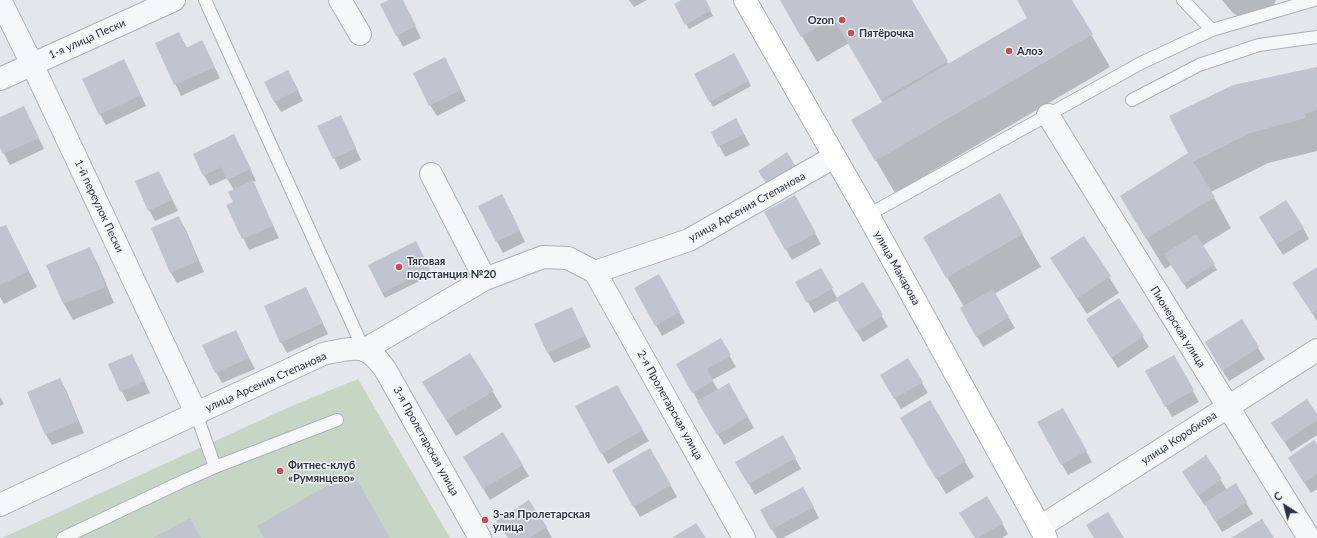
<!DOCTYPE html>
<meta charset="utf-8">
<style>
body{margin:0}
#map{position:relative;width:1317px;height:538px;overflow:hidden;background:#e3e6eb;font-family:Lato,sans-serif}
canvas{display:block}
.north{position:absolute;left:1265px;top:486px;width:40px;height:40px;-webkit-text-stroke:3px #f3f5f8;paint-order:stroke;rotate:324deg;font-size:11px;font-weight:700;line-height:16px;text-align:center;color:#2b3243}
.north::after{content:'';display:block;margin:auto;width:14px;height:18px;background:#2b3243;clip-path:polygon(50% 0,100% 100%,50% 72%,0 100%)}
</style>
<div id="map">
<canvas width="1317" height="538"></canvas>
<div class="north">С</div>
</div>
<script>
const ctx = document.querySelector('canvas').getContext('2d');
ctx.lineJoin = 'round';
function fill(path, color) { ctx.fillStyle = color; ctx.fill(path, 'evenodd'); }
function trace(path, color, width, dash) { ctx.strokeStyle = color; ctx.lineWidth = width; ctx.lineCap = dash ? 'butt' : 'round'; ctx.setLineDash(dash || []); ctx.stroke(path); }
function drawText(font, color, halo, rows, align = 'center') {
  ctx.font = font + ' Lato,sans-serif'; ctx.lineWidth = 3; ctx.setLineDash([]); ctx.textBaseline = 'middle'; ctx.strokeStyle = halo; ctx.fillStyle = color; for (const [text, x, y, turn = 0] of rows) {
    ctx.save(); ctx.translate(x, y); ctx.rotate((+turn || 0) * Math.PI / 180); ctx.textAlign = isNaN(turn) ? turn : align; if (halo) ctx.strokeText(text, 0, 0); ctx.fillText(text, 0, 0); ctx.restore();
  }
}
fill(new Path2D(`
 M358,379L450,538H2L294,405Z`), '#c7d5c4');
fill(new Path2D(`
 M391,0H402L421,38L403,47L381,5Z
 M629,0H647L634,7Z
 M683,0H705L713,16L689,29L675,4Z
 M781,0H911L949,65L1028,18L1018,0H1071L1110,67L895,193L853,121L883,103L849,43L817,62Z
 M1222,0H1276L1273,7L1241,18L1233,13Z
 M179,33L187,48L202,41L220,78L181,96L156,43Z
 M734,54L751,86L713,107L696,75Z
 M1317,68V151L1268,163L1211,192L1231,228L1202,246L1217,270L1187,289L1172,264L1165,269L1139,227L1189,154Z
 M451,70L466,101L437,116L430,105Z
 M130,72L146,106L106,125L100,114Z
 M294,82L303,101L281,112L274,101Z
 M0,118H29L44,149L10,165L0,146Z
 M736,119L750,145L725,157L712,132Z
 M319,126L346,127L361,160L340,170Z
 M240,147L256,181L253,182L279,238L249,250L227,205L234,202V190L227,178L210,186L204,175Z
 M159,172L178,211L155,221L149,210Z
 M999,194L1041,267L994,294L1015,328L983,347L961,309L964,307L924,237Z
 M795,197L821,244L792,260L765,213Z
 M508,206L525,242L503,253L479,207Z
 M178,217L185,228L204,272L177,283L171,273Z
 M6,226L37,287L4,304L0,297V229Z
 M1266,228H1303L1309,239L1283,255Z
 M1084,237L1119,293L1087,314L1051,259Z
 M89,248L98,264L114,303L73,320L64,304L48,265Z
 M419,248L432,275L385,298L382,293Z
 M821,269L837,298L863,283L888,327L863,342L838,300L814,313L797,283Z
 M1317,269V321L1300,294Z
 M665,286L685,323L662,336L635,288Z
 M306,288L328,334L287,353L281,342Z
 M1119,299L1149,347L1118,368L1087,320Z
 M572,308L591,347L554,363L548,353Z
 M1241,321L1265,359L1229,381L1212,354Z
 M235,331L255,369L222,383L216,372Z
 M720,339L736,367L712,380L718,390L729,384L754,428L724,445L677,365Z
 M132,355L150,393L127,402L109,365Z
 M1174,357L1199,402L1172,417L1147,372Z
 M908,359L928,393L901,409L881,375Z
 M60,379L66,390L84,433L52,445L46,435L28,392Z
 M616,386L649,441L608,464L576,407Z
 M493,392L502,407L456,436L433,398Z
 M0,397L4,404L0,406Z
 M930,401L974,477L946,494L901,418Z
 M1062,409L1092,462L1068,475L1039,423Z
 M1317,416V435L1291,452L1279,434Z
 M503,434L529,476L490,500L471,468Z
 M1317,446V489L1311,493L1295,469Z
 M789,447L801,469L755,495L737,462Z
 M650,449L677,497L640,517L613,470Z
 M1206,457L1227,490L1235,485L1253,514L1222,532L1206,505L1205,506L1183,472Z
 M809,499L819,518L783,538H777L761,511Z
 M1002,523L1008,534L1002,538H975Z
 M546,527L552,538H508Z`), '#0003');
fill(new Path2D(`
 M389,0H403L416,26L396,36L380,4Z
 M681,0H706L711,10L685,25L674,4Z
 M780,0H912L948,61L881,100L833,18L801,37Z
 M1017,0H1072L1093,34L875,161L851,120L1027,18Z
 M179,32L186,48L202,40L215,67L174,85L155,43Z
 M734,53L749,81L709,102L694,74Z
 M445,57L461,90L429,106L413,73Z
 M124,59L141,95L99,115L82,79Z
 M1317,67V110L1305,114L1306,118L1250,133L1193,162L1215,197L1146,239L1120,196L1188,153L1169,116L1233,85Z
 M288,70L298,90L274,102L264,82Z
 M24,106L39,138L3,154L0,148V117Z
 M341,115L356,148L333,159L317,126Z
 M736,118L744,134L718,147L711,132Z
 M234,134L251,169L227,180L221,167L203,176L193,154Z
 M787,152L798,170L769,188L758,171Z
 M159,171L172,200L148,211L135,181Z
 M253,180L273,226L242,239L226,205L233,202L228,192Z
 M1000,193L1023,234L946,278L923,237Z
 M502,194L520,231L496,242L478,206Z
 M795,195L816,233L785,250L764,212Z
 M1286,200L1304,228L1276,244L1259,217Z
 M179,216L198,261L170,273L151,228Z
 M6,225L29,271L0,285V227Z
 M1196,234L1215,264L1183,284L1164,254Z
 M1084,236L1111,276L1077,299L1050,258Z
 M416,241L430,269L382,293L368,265Z
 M90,247L106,287L63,304L46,265Z
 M1317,267V310L1312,313L1292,283Z
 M821,268L833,288L807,303L795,282Z
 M659,274L680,312L655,326L634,288Z
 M863,282L883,315L856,332L836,298Z
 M306,287L323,323L280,343L264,306Z
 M993,289L1009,317L976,337L960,308Z
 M1119,298L1144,336L1111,358L1086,319Z
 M572,307L585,336L547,353L534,324Z
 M1242,319L1259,347L1222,371L1205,342Z
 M236,330L249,358L215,373L202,345Z
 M721,338L731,355L707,369L713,381L692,393L676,364Z
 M470,353L494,391L446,420L422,382Z
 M132,354L145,381L120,392L108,364Z
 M1174,355L1194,390L1165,407L1145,371Z
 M908,358L923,382L894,399L880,375Z
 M60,378L78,421L45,435L27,392Z
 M729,383L748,417L717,435L697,401Z
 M617,385L643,430L601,454L575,406Z
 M1307,399L1317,414V420L1284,442L1271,423Z
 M930,400L966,461L936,479L900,418Z
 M1063,408L1087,451L1061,465L1037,422Z
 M503,432L523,465L483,489L463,457Z
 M783,435L796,458L748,484L735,462Z
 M1314,440L1317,444V474L1304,483L1288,458Z
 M650,448L671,485L633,507L612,470Z
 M1206,455L1222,479L1198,496L1182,472Z
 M352,471L390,538H264L257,526Z
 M1236,483L1247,502L1215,522L1204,503Z
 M803,487L814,507L771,530L760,510Z
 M987,496L1003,523L978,538H975L959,513Z
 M529,500L547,527L530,538H508L496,521Z
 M1108,512L1124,538H1094L1086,525Z
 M190,518L201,538H153Z
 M1262,519L1274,538H1231Z
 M696,523L706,538H672Z`), '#c0c4ce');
const service = new Path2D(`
 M205,0L364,350
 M1183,0L1212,30L1314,0
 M1132,100L1199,65L1259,45L1317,37
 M868,215L1141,63L1212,30
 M215,467L337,420
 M63,538L181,482L215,467L196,413`);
const minor = new Path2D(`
 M0,0L32,64L196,413
 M340,0L360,34
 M0,79L174,0
 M1048,115L1309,538
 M431,174L485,279
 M595,272L744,538
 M364,350L485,279L543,257L568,258L595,272L689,240L834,157
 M1040,527L1317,350`);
const tertiary = new Path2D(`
 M0,505L323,354C334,352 353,346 364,350C373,353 380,362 385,369L480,538`);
const secondary = new Path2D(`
 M745,0L868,215L1046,538`);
trace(service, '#acb0b9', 14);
trace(minor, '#acb0b9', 24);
trace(tertiary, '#acb0b9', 24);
trace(secondary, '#acb0b9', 24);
trace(service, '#f6f7f9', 12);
trace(minor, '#f6f7f9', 22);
trace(tertiary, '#f6f7f9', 22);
trace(secondary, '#fff', 22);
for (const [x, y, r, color] of [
 [842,20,4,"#ce4a52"],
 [851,33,4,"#ce4a52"],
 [1009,51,4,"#ce4a52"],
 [399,267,4,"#ce4a52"],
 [280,471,4,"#ce4a52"],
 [485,520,4,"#ce4a52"]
]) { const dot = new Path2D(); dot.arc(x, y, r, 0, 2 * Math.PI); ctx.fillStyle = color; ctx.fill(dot); trace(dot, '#f3f5f8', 1.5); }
drawText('bold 11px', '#2b3243', '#f3f5f8', [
 ["Ozon",834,20,"right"],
 ["Пятёрочка",859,33],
 ["Алоэ",1017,51],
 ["Тяговая",407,261],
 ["подстанция №20",407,274],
 ["Фитнес-клуб",288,465],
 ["«Румянцево»",288,478],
 ["3-ая Пролетарская",493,514],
 ["улица",493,527]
], 'left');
drawText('11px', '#2b3243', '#f3f5f8', [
 ["1-я улица Пески",87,39,-24],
 ["1-й переулок Пески",99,206,65],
 ["улица Арсения Степанова",747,207,-29],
 ["улица Макарова",897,268,61],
 ["Пионерская улица",1178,327,58],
 ["улица Арсения Степанова",266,382,-24],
 ["2-я Пролетарская улица",670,405,61],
 ["улица Коробкова",1179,438,-33],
 ["3-я Пролетарская улица",426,441,61]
]);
</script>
